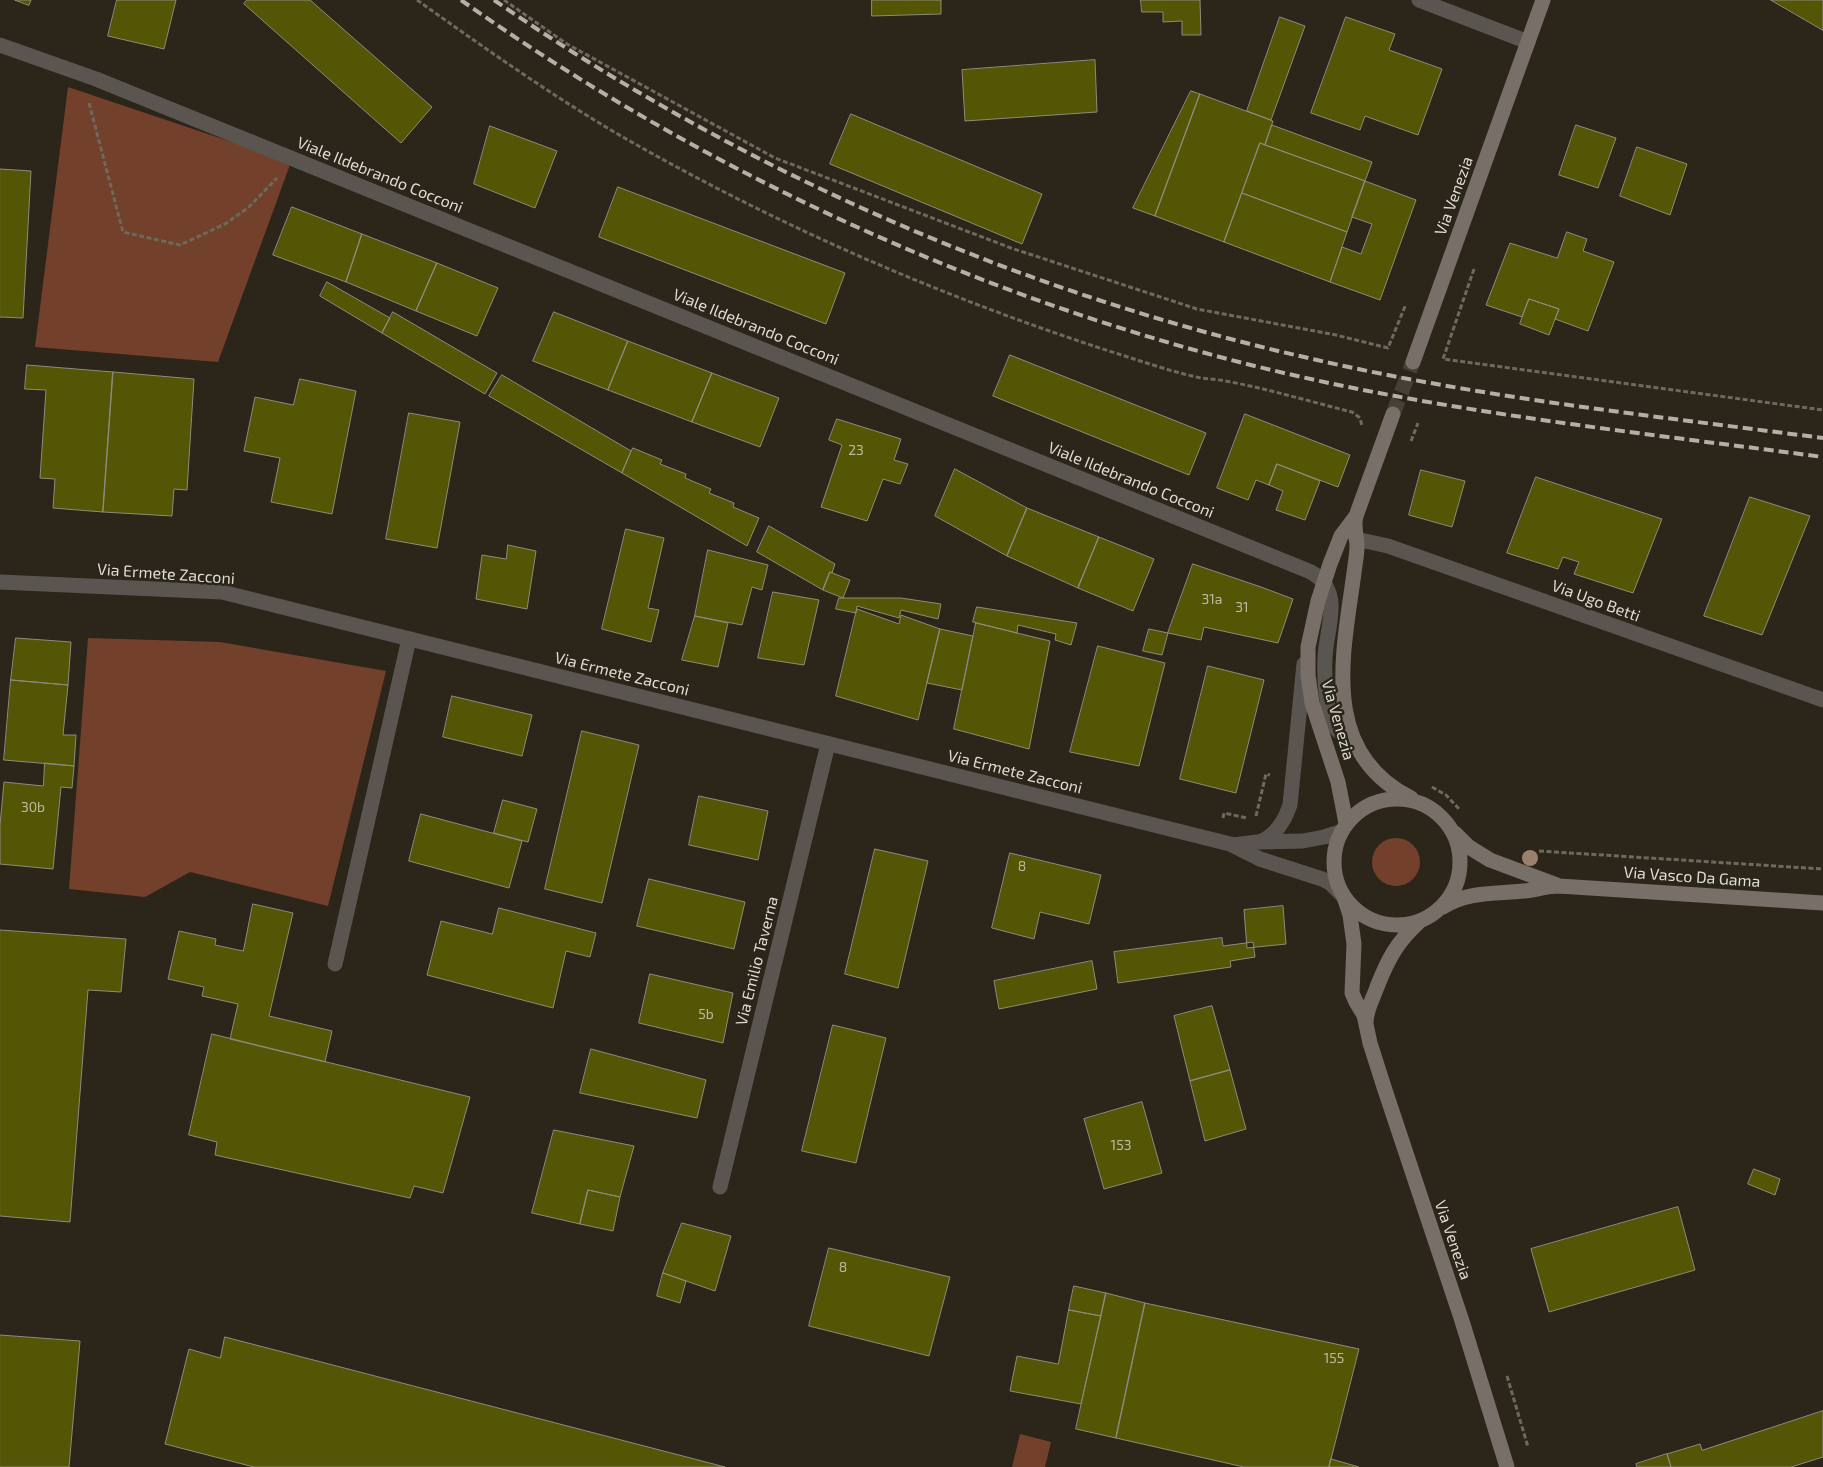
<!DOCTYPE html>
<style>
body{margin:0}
canvas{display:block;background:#2b2619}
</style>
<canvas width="1823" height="1467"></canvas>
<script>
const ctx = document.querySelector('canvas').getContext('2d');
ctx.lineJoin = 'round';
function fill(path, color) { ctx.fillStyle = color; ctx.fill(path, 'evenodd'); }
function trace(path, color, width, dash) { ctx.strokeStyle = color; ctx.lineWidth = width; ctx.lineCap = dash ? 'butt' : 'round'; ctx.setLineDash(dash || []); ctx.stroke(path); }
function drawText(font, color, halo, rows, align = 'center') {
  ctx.font = font + ' "Exo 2",sans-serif'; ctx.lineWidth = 5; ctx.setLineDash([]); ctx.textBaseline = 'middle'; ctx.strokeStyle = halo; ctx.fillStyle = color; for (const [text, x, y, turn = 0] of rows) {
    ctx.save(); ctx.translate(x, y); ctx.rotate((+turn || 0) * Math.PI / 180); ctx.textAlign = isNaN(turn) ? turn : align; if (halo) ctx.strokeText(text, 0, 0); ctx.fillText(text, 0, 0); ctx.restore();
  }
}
fill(new Path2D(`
 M68,87L291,162L218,362L35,347Z
 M88,638L220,642L386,671L328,906L190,872L145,897L69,889Z
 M1372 862a24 24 0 1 1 48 0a24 24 0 1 1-48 0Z
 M1020,1434L1051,1442L1045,1467H1012Z`), '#72402b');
const building = new Path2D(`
 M15,0H31L29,5Z
 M117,0H176L164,49L108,36Z
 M247,0H310L432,107L401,143L244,4Z
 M872,0H941V14L872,16Z
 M1141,0H1200L1201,35H1182V21L1163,22V12H1142Z
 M1771,0H1823V30Z
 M1280,17L1305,26L1271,120L1247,111Z
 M1346,17L1395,34L1389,50L1442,69L1418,135L1365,116L1360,130L1311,113Z
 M1095,60L1097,112L965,121L962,70Z
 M1191,91L1200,94L1155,216L1133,208Z
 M1200,94L1273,121L1265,145L1260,143L1224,242L1155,216Z
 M851,114L1042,194L1022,244L830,164Z
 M1272,125L1372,162L1365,181L1265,145Z
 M1576,125L1616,138L1598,188L1559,175Z
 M490,126L557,151L535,208L474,184Z
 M1260,143L1365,181L1347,232L1242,193Z
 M1637,147L1687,164L1670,215L1620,196Z
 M0,169L31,171L23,318L0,317Z
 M1365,181L1416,200L1380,300L1330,282L1342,247L1361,254L1372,224L1352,217Z
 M618,187L845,273L826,324L599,237Z
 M1242,193L1347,232L1330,282L1224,242Z
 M292,207L362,234L346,282L273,255Z
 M1567,232L1587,239L1583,251L1614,262L1588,331L1555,319L1559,309L1529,299L1522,317L1486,305L1510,243L1557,258Z
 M362,234L437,263L416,311L346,282Z
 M437,263L498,288L477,336L416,311Z
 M327,282L390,318L382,333L320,296Z
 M1529,299L1559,309L1549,335L1520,324Z
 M393,312L497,373L485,394L382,333Z
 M554,312L628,341L608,390L533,361Z
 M628,341L712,373L692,422L608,390Z
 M1010,355L1206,433L1189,475L993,396Z
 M27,365L113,372L103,512L53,508L55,479L40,478L46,390L25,389Z
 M113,372L194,379L187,490L174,489L172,516L103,512Z
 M712,373L779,398L760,447L692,422Z
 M502,375L631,451L622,473L489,396Z
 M300,379L356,391L332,514L271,502L280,458L244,451L255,397L293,405Z
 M409,413L460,422L437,548L386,539Z
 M1245,414L1350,455L1338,487L1277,464L1269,485L1256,480L1248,500L1217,488Z
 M837,419L901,439L894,460L908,464L900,484L883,479L867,521L821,507L842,445L829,440Z
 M633,448L662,460L660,464L686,474L685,478L711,489L709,493L734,503L733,507L759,518L747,546L622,473Z
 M1277,464L1320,481L1305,520L1276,510L1283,491L1269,485Z
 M955,469L1027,508L1007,556L935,516Z
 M1421,470L1465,481L1452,527L1409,515Z
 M1536,477L1662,519L1633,593L1574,574L1579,562L1563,557L1558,569L1507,553Z
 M1750,497L1810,516L1762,635L1704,616Z
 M1027,508L1099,537L1078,588L1007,556Z
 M769,526L835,564L832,573L830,572L823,590L757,552Z
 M626,529L664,538L648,608L659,610L651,642L602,629Z
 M1099,537L1154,559L1133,611L1078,588Z
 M508,545L536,551L527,609L476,599L482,555L506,559Z
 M708,550L768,565L762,590L752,587L742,625L695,616Z
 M1193,564L1261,587L1293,599L1278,643L1204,627L1201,640L1168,633Z
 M830,572L850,580L843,598L823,590Z
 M773,592L819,600L804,665L758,658Z
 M839,598H901L941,604L938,619L901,610L899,618L857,606L856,613L836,609Z
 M977,607L1077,623L1071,645L1055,640L1056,634L1018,625L1017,633L973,622Z
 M857,609L899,624L901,615L940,629L918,720L836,696Z
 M695,616L728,623L718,667L682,660Z
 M976,623L1050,641L1029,749L954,729Z
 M940,629L973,636L962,690L927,683Z
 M1149,629L1168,633L1162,655L1143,651Z
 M16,638L71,642L68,685L11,680Z
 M1098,646L1165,663L1139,766L1070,752Z
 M1208,666L1264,680L1236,793L1180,779Z
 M11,680L68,685L63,735H76L74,766L4,760Z
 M452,696L532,715L522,756L443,737Z
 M582,731L639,745L602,903L545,889Z
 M45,763L74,766L72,788L61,787L53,869L0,864V825L4,782L43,786Z
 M699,796L768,811L758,860L689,845Z
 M503,800L537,809L528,842L494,833Z
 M421,814L522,841L509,888L409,861Z
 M875,849L928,861L898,988L845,974Z
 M1010,853L1101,875L1089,924L1040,912L1034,939L992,928Z
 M649,879L745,902L734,949L637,926Z
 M253,904L293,913L269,1016L332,1031L325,1062L230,1039L238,1004L202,996L204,987L168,979L179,931L216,939L215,945L243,951Z
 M1283,906L1286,944L1247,948L1244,910Z
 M499,908L596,933L590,957L566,951L553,1008L427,975L441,921L492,934Z
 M0,930L126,939L121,992L88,990L70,1222L0,1216Z
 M1222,938L1223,946L1253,942L1255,957L1230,961L1231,967L1118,983L1114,952Z
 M1092,961L1097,989L999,1009L994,981Z
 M650,974L733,993L723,1043L639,1023Z
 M1212,1006L1230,1070L1190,1081L1174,1016Z
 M833,1025L886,1038L856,1163L802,1151Z
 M212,1034L470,1097L443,1193L414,1186L410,1198L215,1155L217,1142L189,1135Z
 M591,1049L706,1080L697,1118L580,1093Z
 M1230,1070L1246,1129L1205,1141L1190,1081Z
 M1142,1102L1162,1173L1104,1189L1084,1119Z
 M554,1130L634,1146L620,1197L588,1190L580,1224L532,1213Z
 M1754,1169L1780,1179L1775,1195L1748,1184Z
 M588,1190L620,1197L613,1231L580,1224Z
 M1678,1207L1695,1270L1549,1312L1531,1249Z
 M682,1223L731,1236L715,1291L663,1273Z
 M829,1248L950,1277L929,1356L809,1326Z
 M663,1273L686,1281L680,1303L657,1296Z
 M1074,1286L1106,1293L1101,1316L1069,1310Z
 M1106,1293L1145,1303L1116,1438L1076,1429Z
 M1145,1303L1359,1349L1329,1467H1244L1116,1438Z
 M1069,1310L1101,1316L1081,1404L1010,1391L1017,1356L1058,1364Z
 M0,1335L80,1341L69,1467H0Z
 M225,1337L725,1467H254L165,1444L189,1349L220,1358Z
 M1823,1411V1457L1791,1467H1671L1667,1454L1700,1444L1702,1450Z
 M1667,1454L1671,1467H1637L1636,1464Z
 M1331,1459L1359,1467H1329Z`);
fill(building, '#545505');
trace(building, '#8b8c7c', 1);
trace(new Path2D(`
 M1393,414L1413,362`), '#464135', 15, [15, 8]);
trace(new Path2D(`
 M417,0C486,49 555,98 628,140C788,231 956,303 1131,358C1153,365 1177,373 1201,378C1211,379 1221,380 1231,382C1272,390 1312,402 1352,412L1360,418L1362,426
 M504,0L567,44L775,158L1011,248L1197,309L1336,335L1388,348L1406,304
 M89,103L123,232L180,245L225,224L249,207L277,178
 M1474,269L1443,359L1823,410
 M1411,441L1418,423
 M1432,787L1446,795L1460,810
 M1256,816L1266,774L1270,775
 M1223,818L1224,813L1247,818
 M1539,851L1823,869
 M1507,1376L1528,1447`), '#6d695e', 3, [5, 2.5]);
trace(new Path2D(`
 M1419,0L1528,42
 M0,45L96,79L1311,572C1345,592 1326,627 1325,658C1324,677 1326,710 1334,726C1340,736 1352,741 1359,750
 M1356,539L1388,546L1823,700
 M0,582L222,592L1234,845L1257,842L1303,841L1324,837L1340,832
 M1259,842C1275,837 1285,820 1290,805L1304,664
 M1232,845L1260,859L1322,879L1330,883L1344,897
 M335,964L409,639
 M720,1187L828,744`), '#5b5551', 15);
trace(new Path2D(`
 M1413,362L1543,0
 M1356,516C1353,526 1357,536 1357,546C1357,555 1355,564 1354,573C1343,654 1319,752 1411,798
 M1334 862a63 63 0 1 1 126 0a63 63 0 1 1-126 0Z
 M1346,823L1338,782L1312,703L1308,675V647L1318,601L1330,564L1341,536L1356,516L1393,414
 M1455,833L1469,847L1490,860L1557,885
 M1344,897L1350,915L1354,944L1352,993L1356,1002L1364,1015L1370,1043L1384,1087L1462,1321L1507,1467
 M1443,907C1468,891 1496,894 1524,891C1536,890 1547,886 1559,886L1823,903
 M1366,1023C1366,1009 1373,999 1377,987C1388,959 1397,942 1419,922`), '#787068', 15);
trace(new Path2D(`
 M461,0C696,166 960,290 1239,362C1430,411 1628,431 1823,457
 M494,0C743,172 1022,294 1317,360C1483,398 1654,416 1823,438`), '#b4b0a7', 4, [10, 5]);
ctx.fillStyle = '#9b806f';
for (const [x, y] of [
 [1530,858]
]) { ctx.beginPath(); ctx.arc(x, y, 8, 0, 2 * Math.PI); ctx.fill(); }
drawText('14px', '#bcbaa0', null, [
 ["23",856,450],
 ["31a",1212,599],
 ["31",1242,607],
 ["30b",33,807],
 ["8",1022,866],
 ["5b",706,1014],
 ["153",1121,1145],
 ["8",843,1267],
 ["155",1334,1358]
]);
drawText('16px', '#dfdcd4', '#2b2619', [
 ["Viale Ildebrando Cocconi",380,175,22],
 ["Via Venezia",1454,196,-70],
 ["Viale Ildebrando Cocconi",756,327,22],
 ["Viale Ildebrando Cocconi",1131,480,22],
 ["Via Ermete Zacconi",166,574,4],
 ["Via Ugo Betti",1596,601,20],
 ["Via Ermete Zacconi",622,674,14],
 ["Via Venezia",1338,720,74],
 ["Via Ermete Zacconi",1015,772,14],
 ["Via Vasco Da Gama",1692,877,4],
 ["Via Emilio Taverna",757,961,-76],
 ["Via Venezia",1453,1240,71]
]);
</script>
